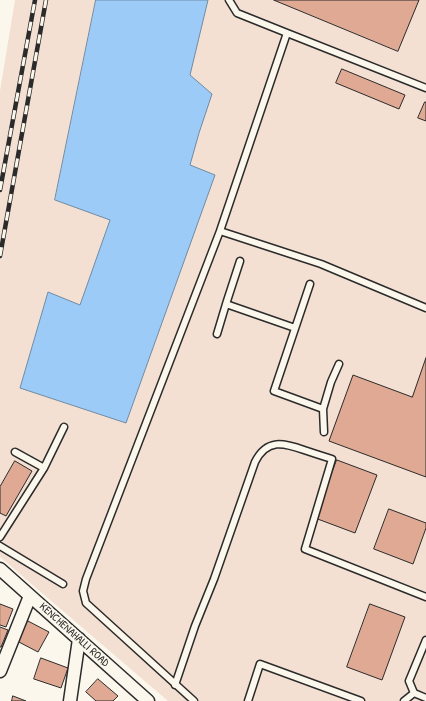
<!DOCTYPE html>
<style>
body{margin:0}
canvas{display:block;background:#fbf7ec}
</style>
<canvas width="426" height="701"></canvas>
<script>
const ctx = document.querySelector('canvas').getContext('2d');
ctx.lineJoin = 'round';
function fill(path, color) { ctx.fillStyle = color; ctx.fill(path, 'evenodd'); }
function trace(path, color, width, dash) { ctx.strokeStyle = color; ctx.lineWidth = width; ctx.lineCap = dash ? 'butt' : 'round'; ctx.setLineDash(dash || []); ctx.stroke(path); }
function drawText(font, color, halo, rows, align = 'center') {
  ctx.font = font + ' "Patrick Hand",sans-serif'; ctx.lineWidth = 3.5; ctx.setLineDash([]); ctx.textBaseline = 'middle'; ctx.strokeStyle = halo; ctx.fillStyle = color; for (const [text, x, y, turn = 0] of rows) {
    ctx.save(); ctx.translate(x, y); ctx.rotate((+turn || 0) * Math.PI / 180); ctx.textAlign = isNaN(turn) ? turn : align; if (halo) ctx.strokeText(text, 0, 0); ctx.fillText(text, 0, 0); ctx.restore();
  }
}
fill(new Path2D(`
 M15,0H426V701H168L0,557V91Z`), '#f3e0d2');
const water = new Path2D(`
 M96,0H208L190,75L212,94L199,133L190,165L215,175L126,423L20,388L48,292L80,305L110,220L55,200Z`);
fill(water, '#9dcbf7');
trace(water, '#6f8ba5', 1);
const building = new Path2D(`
 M274,0H419L398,51Z
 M342,69L405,95L399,109L336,83Z
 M425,102H426V121L418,118Z
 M426,358V477L329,441L353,375L412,397Z
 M337,460L377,475L355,533L315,518Z
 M15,461L32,471L6,516L0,513V487Z
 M389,509L426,523V528L413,564L374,549Z
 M0,604L13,609L6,627L0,625Z
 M370,604L405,617L382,680L347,667Z
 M28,621L49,632L38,652L17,641Z
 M0,627L8,630L1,647H0Z
 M41,658L68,668L61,688L34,679Z
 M98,679L118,696L113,701H96L86,692Z
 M13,696L26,701H12Z`);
fill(building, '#dfa994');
trace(building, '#2b2b2b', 1);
const lane = new Path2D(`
 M287,33L426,88
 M220,231L287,33L237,13L229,0
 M310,284L274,391L323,409
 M226,304L295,328
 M217,334L226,304L240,261
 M324,432L323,409L331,382L339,364
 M15,452L44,468
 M0,537L44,468L64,427
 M0,546L63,584
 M426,640L409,681L414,693L426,698
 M175,685L195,626L214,579L255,462C267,438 284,443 304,450C313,453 322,456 332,459L305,549L426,597
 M194,701L86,603L83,591L86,579L220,231L321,264L426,308
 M248,701L260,664L361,701
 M404,701L414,693`);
const street = new Path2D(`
 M0,569L148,701
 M0,671L30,596
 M70,701L79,639`);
trace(lane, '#2b2b2b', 9);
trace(street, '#2b2b2b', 15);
trace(lane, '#fbf7ec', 6);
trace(street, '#fbf7ec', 12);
const rail = new Path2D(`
 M0,190L35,0
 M0,256L46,0`);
trace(rail, '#2b2b2b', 4.5);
trace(rail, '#fbf7ec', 3, [9]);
drawText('11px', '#2b2b2b', '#fbf7ec', [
 ["KENCHENAHALLI ROAD",74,635,42]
]);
</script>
